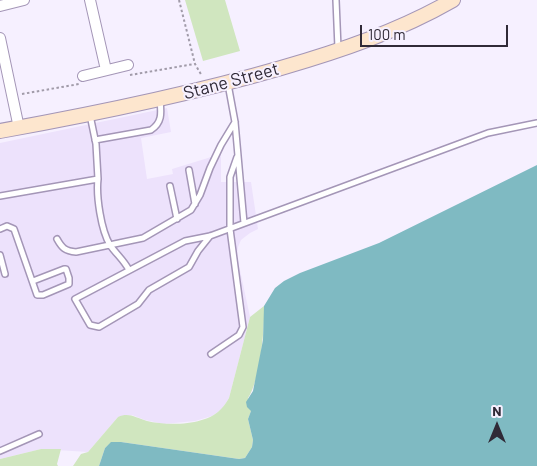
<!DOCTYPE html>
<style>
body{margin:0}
#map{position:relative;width:537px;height:466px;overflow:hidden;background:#f6f0ff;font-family:Barlow,sans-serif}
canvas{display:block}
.north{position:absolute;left:472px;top:401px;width:50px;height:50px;-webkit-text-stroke:4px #f6f0ff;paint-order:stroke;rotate:0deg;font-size:14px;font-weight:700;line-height:20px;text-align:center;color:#302a37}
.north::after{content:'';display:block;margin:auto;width:18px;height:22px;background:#302a37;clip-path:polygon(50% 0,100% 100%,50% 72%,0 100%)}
.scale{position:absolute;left:360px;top:25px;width:148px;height:22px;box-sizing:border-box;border:2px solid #302a37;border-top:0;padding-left:6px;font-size:15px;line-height:18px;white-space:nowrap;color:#302a37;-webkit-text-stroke:4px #f6f0ff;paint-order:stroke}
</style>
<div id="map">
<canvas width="537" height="466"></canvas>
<div class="north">N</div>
<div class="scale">100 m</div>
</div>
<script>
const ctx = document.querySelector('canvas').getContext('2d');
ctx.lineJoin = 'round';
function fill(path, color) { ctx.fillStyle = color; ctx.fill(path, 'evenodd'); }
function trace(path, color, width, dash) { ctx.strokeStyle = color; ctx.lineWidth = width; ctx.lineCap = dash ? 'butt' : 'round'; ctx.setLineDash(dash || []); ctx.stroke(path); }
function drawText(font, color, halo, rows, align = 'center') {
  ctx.font = font + ' Barlow,sans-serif'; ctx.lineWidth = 4; ctx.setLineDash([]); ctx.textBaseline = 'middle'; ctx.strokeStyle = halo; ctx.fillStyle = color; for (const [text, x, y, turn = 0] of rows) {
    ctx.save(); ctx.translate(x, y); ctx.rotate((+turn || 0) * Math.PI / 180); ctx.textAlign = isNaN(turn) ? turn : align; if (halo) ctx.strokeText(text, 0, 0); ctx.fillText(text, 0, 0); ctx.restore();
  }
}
fill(new Path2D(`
 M167,108L171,132L141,138L147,179L173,174L172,169L221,154V182H251L258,229L250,233L241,240L238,247L237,256L250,317L229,398L222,409L212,416L195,421L164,424L145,420L132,415L118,417L88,452L41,449L0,459V143Z`), '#ede2fc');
fill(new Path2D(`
 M185,0H225L240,51L203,61Z
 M264,306C265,328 260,381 248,398L251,411L248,419L253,440L252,447L245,458L239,459L121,442H112L105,448L99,466H73L81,454L88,452L118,417C129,412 136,418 147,421C168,426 207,426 222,408C225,405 227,401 229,398L250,317Z
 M41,449H61L57,464L58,466H0V459Z`), '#d0e6bf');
fill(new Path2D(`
 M537,165V466H99L105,448L111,442H121L239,459L245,458L252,447L253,440L248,419L251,411L247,407L246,402L253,391L263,340L264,306L275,288L284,281L300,273L379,243Z`), '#7fbac2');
const lane = new Path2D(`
 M336,0L338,48
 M228,84L235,122L244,223
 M95,140L151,130C163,122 161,112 160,100
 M189,170L195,204
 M98,179C96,196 101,230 110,245C116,254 123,259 129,270
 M170,186L177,219
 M0,196L98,179L96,144L90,115
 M0,229L7,226L14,229L37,295H43L69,284V278L66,269H64L33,281
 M210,236L198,251L189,267L149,290L138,304L99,327L90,325L75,299L185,241L210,236L488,133L537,123
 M57,239C62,248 65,251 76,252L143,238L191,210L200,195L210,168L221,145L235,122
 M0,255L5,274
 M211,354L239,335L243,327L230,229V177L237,157
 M0,451L39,434`);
const street = new Path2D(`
 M90,0L106,70
 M0,6L24,0
 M0,38L19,128
 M83,76L128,65`);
const secondary = new Path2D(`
 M0,131C94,114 188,95 281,68C340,51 399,31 453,0`);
trace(lane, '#a496b7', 8);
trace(street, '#a496b7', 12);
trace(secondary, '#a496b7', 16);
trace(new Path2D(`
 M179,0L195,64L202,76
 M130,75L194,64
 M22,94L79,84`), '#a19ba9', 2, [2.5, 2.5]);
trace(lane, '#fff', 5);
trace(street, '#fff', 10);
trace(secondary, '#fde6ce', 14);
drawText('18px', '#302a37', '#f6f0ff', [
 ["Stane Street",231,81,-15]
]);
</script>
